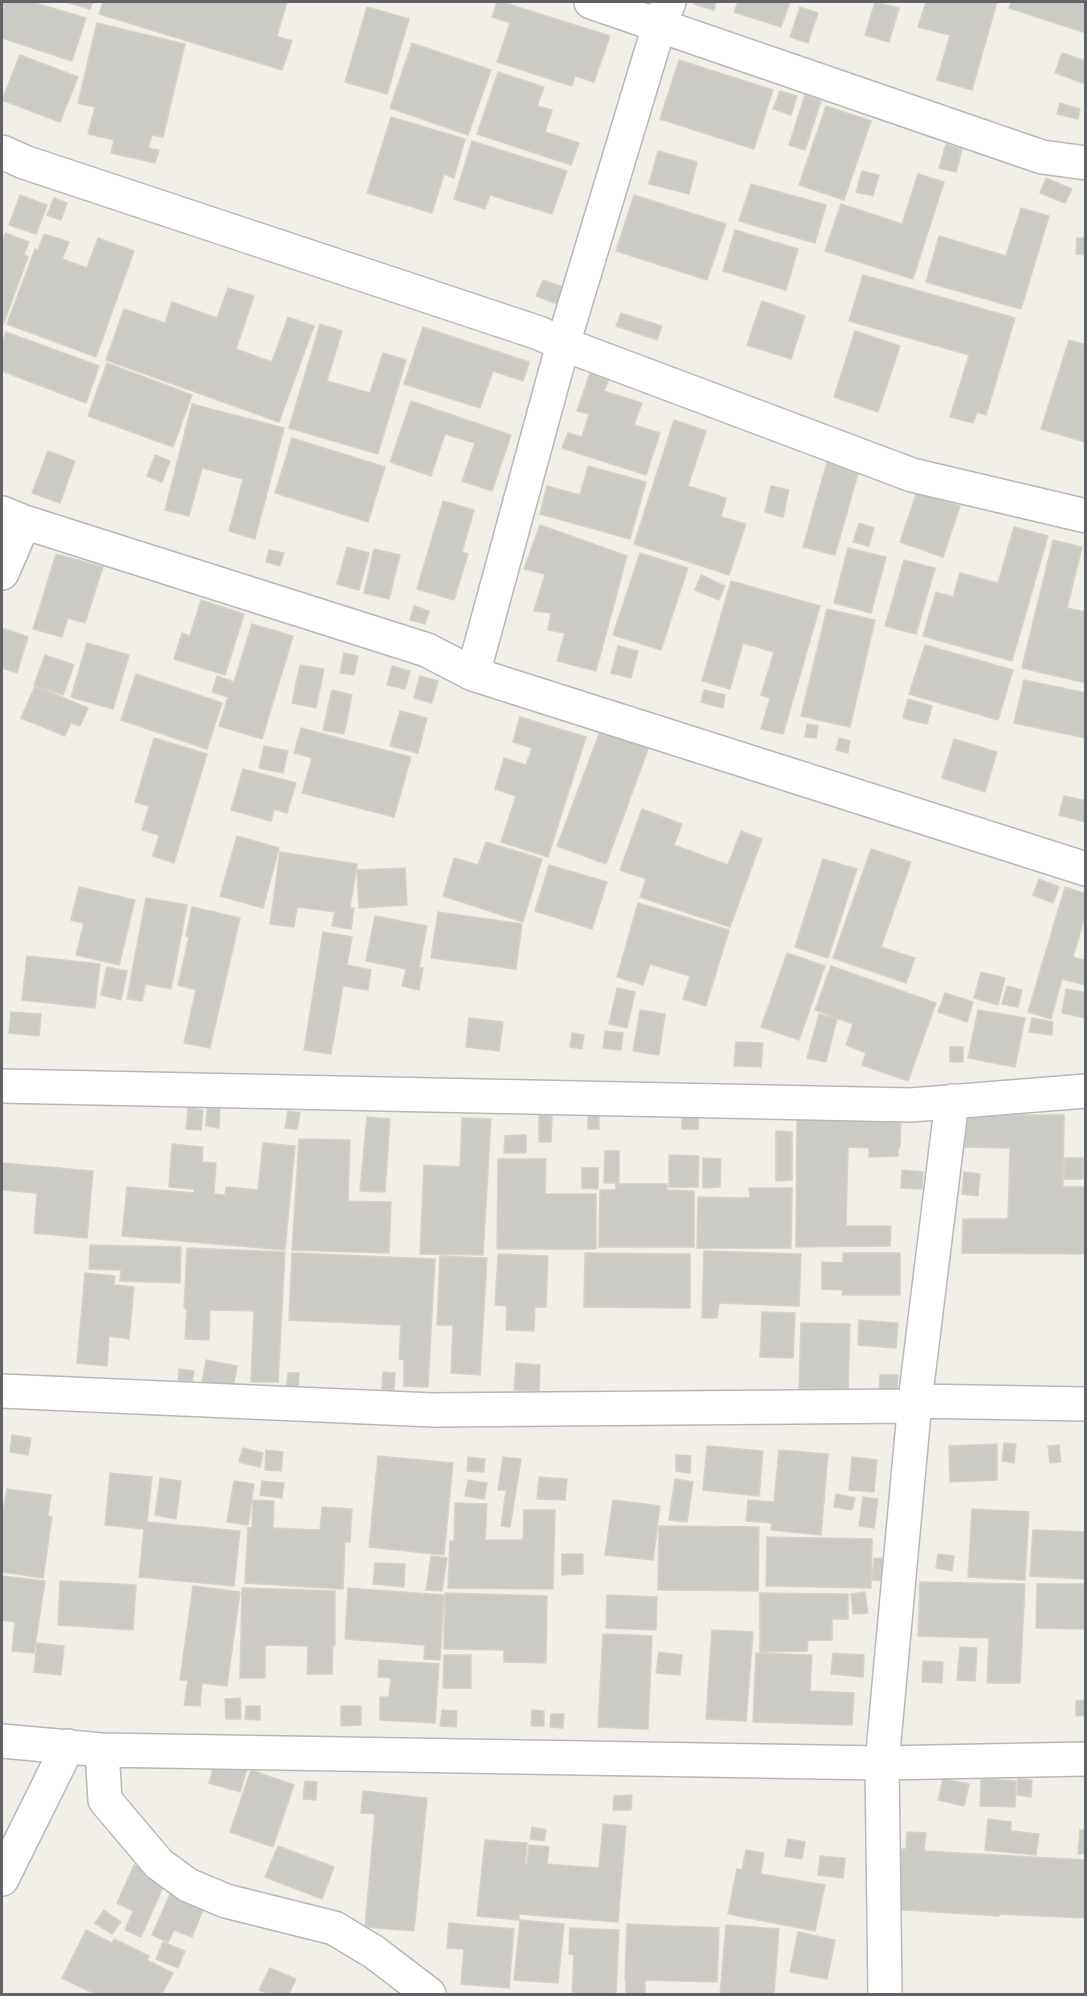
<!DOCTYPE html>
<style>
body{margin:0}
#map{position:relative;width:1087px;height:1996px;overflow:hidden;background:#f1efe8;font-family:"Nunito Sans",sans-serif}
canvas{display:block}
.frame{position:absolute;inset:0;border:3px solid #5f6368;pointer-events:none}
</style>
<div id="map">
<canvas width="1087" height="1996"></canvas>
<div class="frame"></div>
</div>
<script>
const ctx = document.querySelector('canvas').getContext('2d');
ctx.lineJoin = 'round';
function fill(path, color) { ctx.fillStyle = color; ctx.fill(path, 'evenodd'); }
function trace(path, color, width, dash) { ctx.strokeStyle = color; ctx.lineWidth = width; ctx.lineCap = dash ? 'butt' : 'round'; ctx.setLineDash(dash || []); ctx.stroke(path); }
const building = new Path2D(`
 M2,2H32L86,18L72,61L2,38Z
 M65,2H93L90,9Z
 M103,2H287L277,36L292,41L282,70L99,14Z
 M497,2H502L610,36L594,82L575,76L572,86L497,62L510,23L492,17Z
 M695,2H716L714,10L694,4Z
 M738,2H790L781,27L734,12Z
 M875,2L899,8L889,42L865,35Z
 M926,2H997L972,90L937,80L950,35L918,27Z
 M1011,2H1086V33L1009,8Z
 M367,7L409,19L387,94L345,82Z
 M800,7L818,13L808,43L790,37Z
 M97,23L185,44L163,137L152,135L148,148L159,150L155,163L111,153L114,140L88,134L95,107L78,103Z
 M412,43L491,70L468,135L390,108Z
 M1062,53L1086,61V84L1055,73Z
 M20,55L78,77L60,122L2,100Z
 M679,60L773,90L754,149L660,119Z
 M498,72L544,87L537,106L552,110L545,132L579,143L571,165L477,134Z
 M780,91L797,96L791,115L773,109Z
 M805,95L821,101L805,150L789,145Z
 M1060,103L1080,109L1078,119L1057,114Z
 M826,106L871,121L844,200L799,185Z
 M391,117L465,139L454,178L444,174L432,213L367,193Z
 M472,141L567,171L552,214L490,195L485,209L454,199Z
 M946,144L962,149L956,172L939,168Z
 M658,151L697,162L689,194L649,184Z
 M862,171L879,175L873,196L856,192Z
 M918,174L944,182L913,279L825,251L841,204L902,224Z
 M1046,178L1072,189L1065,203L1040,193Z
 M751,184L826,205L815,243L739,221Z
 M20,195L47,205L36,234L9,225Z
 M634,195L726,224L707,280L616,251Z
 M54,198L67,203L61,220L47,215Z
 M1021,208L1049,216L1021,309L926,282L939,236L1006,256Z
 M735,230L798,249L786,290L723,271Z
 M5,233L29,242L24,255L28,257L3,325L2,244Z
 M44,234L69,242L62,259L87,268L98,238L134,251L96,357L7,324L35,249L38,250Z
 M1077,238H1086V255L1076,254Z
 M863,275L1015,318L986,415L977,412L973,423L950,417L969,355L849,321Z
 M543,280L563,287L557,304L536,296Z
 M228,288L254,296L236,349L272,362L288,317L314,326L279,422L106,360L124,309L165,323L172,302L217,318Z
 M762,301L805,316L791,359L747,345Z
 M621,313L662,326L657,340L616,326Z
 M320,324L342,331L327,381L370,393L383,353L406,360L378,454L289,428Z
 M423,327L529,362L523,381L493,371L480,408L404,384Z
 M855,331L900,346L878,412L834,397Z
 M6,332L99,366L86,403L2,371V344Z
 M1069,340L1086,345L1085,442L1041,429Z
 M107,363L192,395L173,447L88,416Z
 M590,373L609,379L604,391L642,403L634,425L660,433L646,475L562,448L568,433L582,437L589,414L577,411Z
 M411,401L511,435L492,491L462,481L475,443L445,434L431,476L390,462Z
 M192,404L284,428L255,539L229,531L243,479L202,468L189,516L165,510Z
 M674,420L706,431L688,486L726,498L721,517L746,524L729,575L634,544Z
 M292,438L385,467L368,522L275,493Z
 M48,451L75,461L60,503L32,493Z
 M155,455L170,461L162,482L147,476Z
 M827,462L859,470L835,555L803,547Z
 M588,466L646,482L630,539L540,514L547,486L580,495Z
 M771,486L789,490L783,517L765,512Z
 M917,492L960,506L943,557L900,542Z
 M443,501L474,510L462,552L468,554L454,600L417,589Z
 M859,523L874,528L869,546L853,542Z
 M540,525L627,556L596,671L557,661L565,633L548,630L551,613L534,611L545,574L524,569Z
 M1014,527L1048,536L1012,661L923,636L936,592L953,597L960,573L998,583Z
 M1053,540L1082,547L1067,608L1086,612V683L1022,668Z
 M347,547L369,553L359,590L337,584Z
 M848,548L886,557L871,613L834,603Z
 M374,549L400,555L389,599L364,593Z
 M269,550L284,553L280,566L266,562Z
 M640,553L688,568L661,650L613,635Z
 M56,554L103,567L85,623L68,618L62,637L33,629Z
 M904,560L935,568L916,634L885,626Z
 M701,575L725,586L719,600L695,590Z
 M731,581L820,606L783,734L761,729L770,698L761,695L774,652L743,643L730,689L702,681Z
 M201,600L244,614L225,675L174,659L182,633L190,636Z
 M414,606L429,611L425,624L410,620Z
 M827,609L875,620L850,727L801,716Z
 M252,624L293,636L262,739L219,726L228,697L212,692L217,676L234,682Z
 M2,628L28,637L17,673L2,668Z
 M87,643L129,655L113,709L71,697Z
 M925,645L1013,670L998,720L909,694Z
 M618,646L638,651L631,678L611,673Z
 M344,653L358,656L354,675L340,673Z
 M45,655L74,665L63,695L34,685Z
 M300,665L324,669L316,708L292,703Z
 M392,666L410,671L405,689L387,685Z
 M136,674L222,703L207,749L121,720Z
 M420,676L438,681L432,703L414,698Z
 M1024,680L1086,693V738L1014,723Z
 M35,686L88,708L80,726L71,723L65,736L21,718Z
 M332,690L352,695L344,734L323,730Z
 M704,690L725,695L723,708L701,702Z
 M908,699L932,706L927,724L903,718Z
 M400,711L427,718L418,753L390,746Z
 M520,717L586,737L548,857L501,842L516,796L495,789L504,758L526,765L532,748L513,742Z
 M807,724L818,726L816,738L805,737Z
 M602,726L650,744L606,864L557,846Z
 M301,728L411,757L394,817L302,793L312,758L294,753Z
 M154,738L207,754L174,863L153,856L159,835L142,830L149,806L135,802Z
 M839,738L850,741L848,753L836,750Z
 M954,739L997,752L985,792L942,778Z
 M264,746L288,751L283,773L259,768Z
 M243,769L296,783L287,813L274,809L271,821L231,810Z
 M1064,796L1086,801L1085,822L1059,815Z
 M642,809L682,824L674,845L728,865L741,831L762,839L730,927L640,897L646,879L620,870Z
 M237,836L279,848L263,908L220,896Z
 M486,842L542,859L523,922L443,896L454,858L478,865Z
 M871,849L911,862L881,947L915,958L906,983L833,958Z
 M280,852L357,864L350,908H354L351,929L332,926L335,912L297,907L294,927L270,924Z
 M823,859L857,869L828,958L795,947Z
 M549,865L607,882L592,929L535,911Z
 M405,868L407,905L359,908L357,870Z
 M1039,879L1059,887L1053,903L1033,895Z
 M79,887L135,900L119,965L76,955L84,923L71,920Z
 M1065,887L1086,894V913L1073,957L1086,961V985L1062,979L1051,1019L1028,1012Z
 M146,898L187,905L171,989L146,984L142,1001L127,999Z
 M638,903L729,930L706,1006L683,999L690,976L650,964L643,985L617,977Z
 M192,907L240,918L210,1048L184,1043L196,990L178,985L189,937L186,936Z
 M438,912L522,924L516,969L431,958Z
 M375,916L427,926L419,967L423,968L419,990L402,986L406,969L366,961Z
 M323,932L352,937L347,965L371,970L368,990L343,986L331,1054L304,1050Z
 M787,953L825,966L799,1040L761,1027Z
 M27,956L100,964L95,1008L22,1000Z
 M831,966L936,1003L908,1081L862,1065L866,1053L846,1045L853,1024L815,1010Z
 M107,967L127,971L121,1000L101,995Z
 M981,972L1005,978L998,1005L974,998Z
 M1007,986L1022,990L1018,1007L1002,1004Z
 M617,988L635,992L627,1028L609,1024Z
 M1066,989L1086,993V1018L1062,1013Z
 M945,993L973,1002L967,1022L938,1012Z
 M640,1010L665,1014L659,1055L633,1051Z
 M978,1010L1025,1018L1015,1067L968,1058Z
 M11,1012L41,1014L39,1036L9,1033Z
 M819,1014L837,1019L826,1062L807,1058Z
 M469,1018L503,1022L499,1051L466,1047Z
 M1032,1018L1053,1022L1052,1035L1029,1032Z
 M605,1031L623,1033L621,1050L603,1048Z
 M572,1033L584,1035L582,1049L570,1047Z
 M736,1042L763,1043L761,1067L734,1066Z
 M950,1047H963V1062H950Z
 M188,1108L203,1110L201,1130L186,1129Z
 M207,1108L220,1109L219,1128L206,1126Z
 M288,1111L300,1113L297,1129L285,1128Z
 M682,1113H699L698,1129H682Z
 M539,1115L552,1116L551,1142H539Z
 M588,1115H599V1129H588Z
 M797,1115H901L900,1148L898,1147V1156L869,1157V1148L848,1147L846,1226H891L890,1246L796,1247Z
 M1010,1115H1064L1063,1187H1086V1254L962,1253L963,1219H1008L1010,1148L963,1147L964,1116Z
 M367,1117L390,1119L385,1192L360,1191Z
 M462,1118L491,1119L483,1255L420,1254L424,1165L460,1167Z
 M776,1131L792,1132V1180L776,1181Z
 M526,1135V1153H504L505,1136Z
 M299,1139L350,1140L348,1201L391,1202L389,1253L292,1250Z
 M263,1143L295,1146L285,1250L122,1236L127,1187L194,1193V1189L169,1187L172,1144L203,1147L202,1162L216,1163L214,1194L225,1195L226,1187L258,1190Z
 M605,1151H619V1183H604Z
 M669,1155L699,1156L698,1187H669Z
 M703,1158L721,1159L720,1187L703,1188Z
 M1065,1158H1083V1179H1064Z
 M498,1159H546L545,1194H596V1249H497Z
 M2,1163L93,1171L87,1238L34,1233L37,1193L2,1190Z
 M582,1168H598V1189L582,1188Z
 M902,1170L923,1172L922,1189L901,1188Z
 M964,1172L980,1174L978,1196L962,1194Z
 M616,1184H667V1190L694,1191V1247H599L600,1190H616Z
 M749,1188H792L791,1248H697L698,1197L750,1198Z
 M90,1245L181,1247L180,1283L120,1281L121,1270L89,1269Z
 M187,1248L285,1252L278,1382H251L254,1311L210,1310L209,1340L185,1339L187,1309L184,1308Z
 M704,1251L801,1254L799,1306L719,1303L717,1318H702Z
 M292,1253L435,1259L428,1387L404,1386V1360L399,1359L401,1325L289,1320Z
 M585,1253L690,1254V1308L584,1307Z
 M843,1253H900V1295H842L843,1290L822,1289V1262L843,1263Z
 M498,1254L548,1256L546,1307H535L534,1331L506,1330L507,1306L495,1305Z
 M440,1256L487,1258L480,1375L451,1373L453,1325H437Z
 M85,1273L115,1276L114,1285L134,1287L129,1339L109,1336L107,1366L77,1363Z
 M762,1312L795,1313L793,1358L760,1357Z
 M859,1320L898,1323L896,1348L858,1345Z
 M801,1323L850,1324L848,1389L799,1388Z
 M206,1360L237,1366L233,1389L202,1383Z
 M516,1363L540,1365L539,1391L514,1390Z
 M179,1369L194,1371L192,1383L178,1382Z
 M383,1372L395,1373L394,1390L382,1389Z
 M288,1373H299L298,1390L286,1389Z
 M880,1375H898L897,1393L879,1392Z
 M12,1435L31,1438L28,1455L10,1452Z
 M1004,1443L1016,1444L1014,1463L1002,1461Z
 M997,1444V1480L950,1482L949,1446Z
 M1059,1445L1061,1462L1050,1463L1048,1446Z
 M707,1446L763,1451L759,1496L703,1490Z
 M243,1448L263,1453L260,1467L239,1462Z
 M266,1450L283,1452L281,1471L265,1470Z
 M779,1450L828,1454L821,1535L771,1530L772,1523L746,1521L748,1500L774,1502Z
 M676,1455L691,1456L690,1473L676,1471Z
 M378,1456L453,1463L444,1555L369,1547Z
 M468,1457L485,1459L484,1472L467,1471Z
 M503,1457L521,1459L510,1527L501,1526L506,1490H498Z
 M852,1457L877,1460L874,1492L849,1490Z
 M110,1473L152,1477L147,1522L240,1531L234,1586L139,1577L144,1529L105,1525Z
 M539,1477L567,1479L565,1500L537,1499Z
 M160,1478L181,1481L176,1519L155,1515Z
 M675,1479L693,1482L687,1522L669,1520Z
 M468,1480L487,1483L484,1499L465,1496Z
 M234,1481L254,1484L248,1525L227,1522Z
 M262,1481L284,1483L282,1498L260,1495Z
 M7,1489L51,1495L48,1516L52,1517L43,1578L2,1572V1511H3Z
 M836,1494L855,1498L852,1510L834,1507Z
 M863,1497L878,1499L874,1528L859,1526Z
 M253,1500L274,1501L273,1528L320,1530L322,1507L352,1509L350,1542H345L343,1589L245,1583L248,1528H252Z
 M613,1500L660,1506L653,1560L605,1555Z
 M455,1503L487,1504L485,1540H523L524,1510H555L553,1589L448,1588L450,1541H454Z
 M972,1509L1029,1512L1025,1580L968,1577Z
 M659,1526L759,1527L758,1591L658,1590Z
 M1033,1530L1086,1532V1579L1030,1576Z
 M767,1537L872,1539L871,1588L766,1586Z
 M562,1554H583V1574L562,1575Z
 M938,1554L954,1556L952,1571L936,1568Z
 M431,1556L447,1558L442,1591L426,1590Z
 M874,1558L890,1559L888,1581L872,1580Z
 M375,1563L405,1564L404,1587L373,1584Z
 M2,1576L45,1581L34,1653L12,1651L15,1622L2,1620Z
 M60,1581L136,1585L133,1630L58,1625Z
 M920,1582L1025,1584L1020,1683H987L989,1638L918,1636Z
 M1037,1584H1086V1629L1036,1628Z
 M193,1586L240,1592L227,1686L202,1683L200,1706L184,1705L188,1680H180Z
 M242,1588L335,1591V1646L333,1645L332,1674H307L308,1646L265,1645V1678H240Z
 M348,1588L444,1595L440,1660L424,1659L425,1645L345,1639Z
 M865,1592L868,1613L853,1614L851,1594Z
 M445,1593L547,1596L546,1663L504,1662V1650L444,1649Z
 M760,1593L848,1594V1619H832V1640H808L807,1651L760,1652Z
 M607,1595L657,1597L656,1630L606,1628Z
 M712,1630L753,1632L746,1721L706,1719Z
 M603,1634L652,1636L648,1729L598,1727Z
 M37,1643L64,1646L61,1675L34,1672Z
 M960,1647L977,1648L975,1681L957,1680Z
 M659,1652L682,1655L680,1675L656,1673Z
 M756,1653L812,1655L810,1691L854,1693L852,1725L753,1722Z
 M833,1653L864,1655L863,1677L831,1674Z
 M444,1655H471V1688H443Z
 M379,1660L439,1664L435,1723L380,1720V1697H389L391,1678L378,1677Z
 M923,1661L943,1662L942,1683L922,1682Z
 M240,1698L241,1719H226L225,1699Z
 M1086,1700V1715L1076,1716V1701Z
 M246,1706H260V1720L245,1719Z
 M341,1706H361V1725L341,1726Z
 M442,1710L457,1711L456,1727L440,1726Z
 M532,1710L544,1711V1726H531Z
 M551,1714H564L563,1728L550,1727Z
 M216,1759L247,1769L240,1792L209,1783Z
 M251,1770L294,1785L273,1847L230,1832Z
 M943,1779L969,1784L964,1806L938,1800Z
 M981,1779L1016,1781L1015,1807L980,1806Z
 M1018,1779L1032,1780L1031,1797L1017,1795Z
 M305,1781L317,1782L316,1800L303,1799Z
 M363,1791L427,1798L414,1931L365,1927L375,1814L361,1813Z
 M632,1795L631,1810H613L614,1796Z
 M988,1819L1011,1822V1831L1039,1834L1036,1855L985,1850Z
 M603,1824L626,1826L618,1922L519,1914V1920L477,1916L485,1840L527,1843L525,1864H527L529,1845L549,1847L547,1864L599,1868Z
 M532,1827L546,1830L544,1841L530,1839Z
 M1080,1830H1086V1854H1078Z
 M907,1832L926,1833L924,1851L1086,1860V1918L999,1914V1916L888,1909L892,1849H906Z
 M788,1839L805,1842L802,1859L785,1856Z
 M278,1846L334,1867L322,1899L265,1877Z
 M746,1850L764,1853L761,1874L825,1885L815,1931L728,1914L737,1869L742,1870Z
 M820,1856L845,1858L843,1878L818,1875Z
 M134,1865L167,1878L141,1937L125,1930L133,1911L117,1903Z
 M174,1885L208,1898L192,1937L174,1930L168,1942L152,1935Z
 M104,1910L121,1922L112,1934L95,1923Z
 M520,1920L564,1924L558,1983L514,1980Z
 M449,1923L514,1929L509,1988L461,1984L464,1949L447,1948Z
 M627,1924L719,1928L717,1982L645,1980V1994H626V1979H625Z
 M726,1925L779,1929L774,1994H720Z
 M570,1928L619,1930L616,1994H572L574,1955L569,1954Z
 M86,1930L112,1943L114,1939L149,1956L147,1960L173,1973L162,1994H95L62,1978Z
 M798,1932L835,1940L827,1979L790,1972Z
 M163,1942L185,1951L178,1968L156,1959Z
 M270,1968L296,1979L289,1994H269L259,1990Z`);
fill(building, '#cccac5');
trace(building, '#d6d1c6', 1.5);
const minor = new Path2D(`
 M591,2L1042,157L1086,163
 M2,152L24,162L539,333L563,344L912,475L1086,516
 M2,513L24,522L427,650L473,674L1086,869
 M2,573L24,522
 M473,674L563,344L659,26L669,2
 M2,1086L911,1105L1086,1091
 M2,1391L433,1410L910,1406L915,1401L1086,1404
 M2,1741L102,1750L882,1763L1086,1759
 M102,1750L105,1800L159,1864L188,1885L226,1901L334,1928L374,1952L429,1994
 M2,1879L68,1746
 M885,1994L882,1763L915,1401L952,1101`);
trace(minor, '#b5b8bc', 36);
trace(minor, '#fff', 33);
</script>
